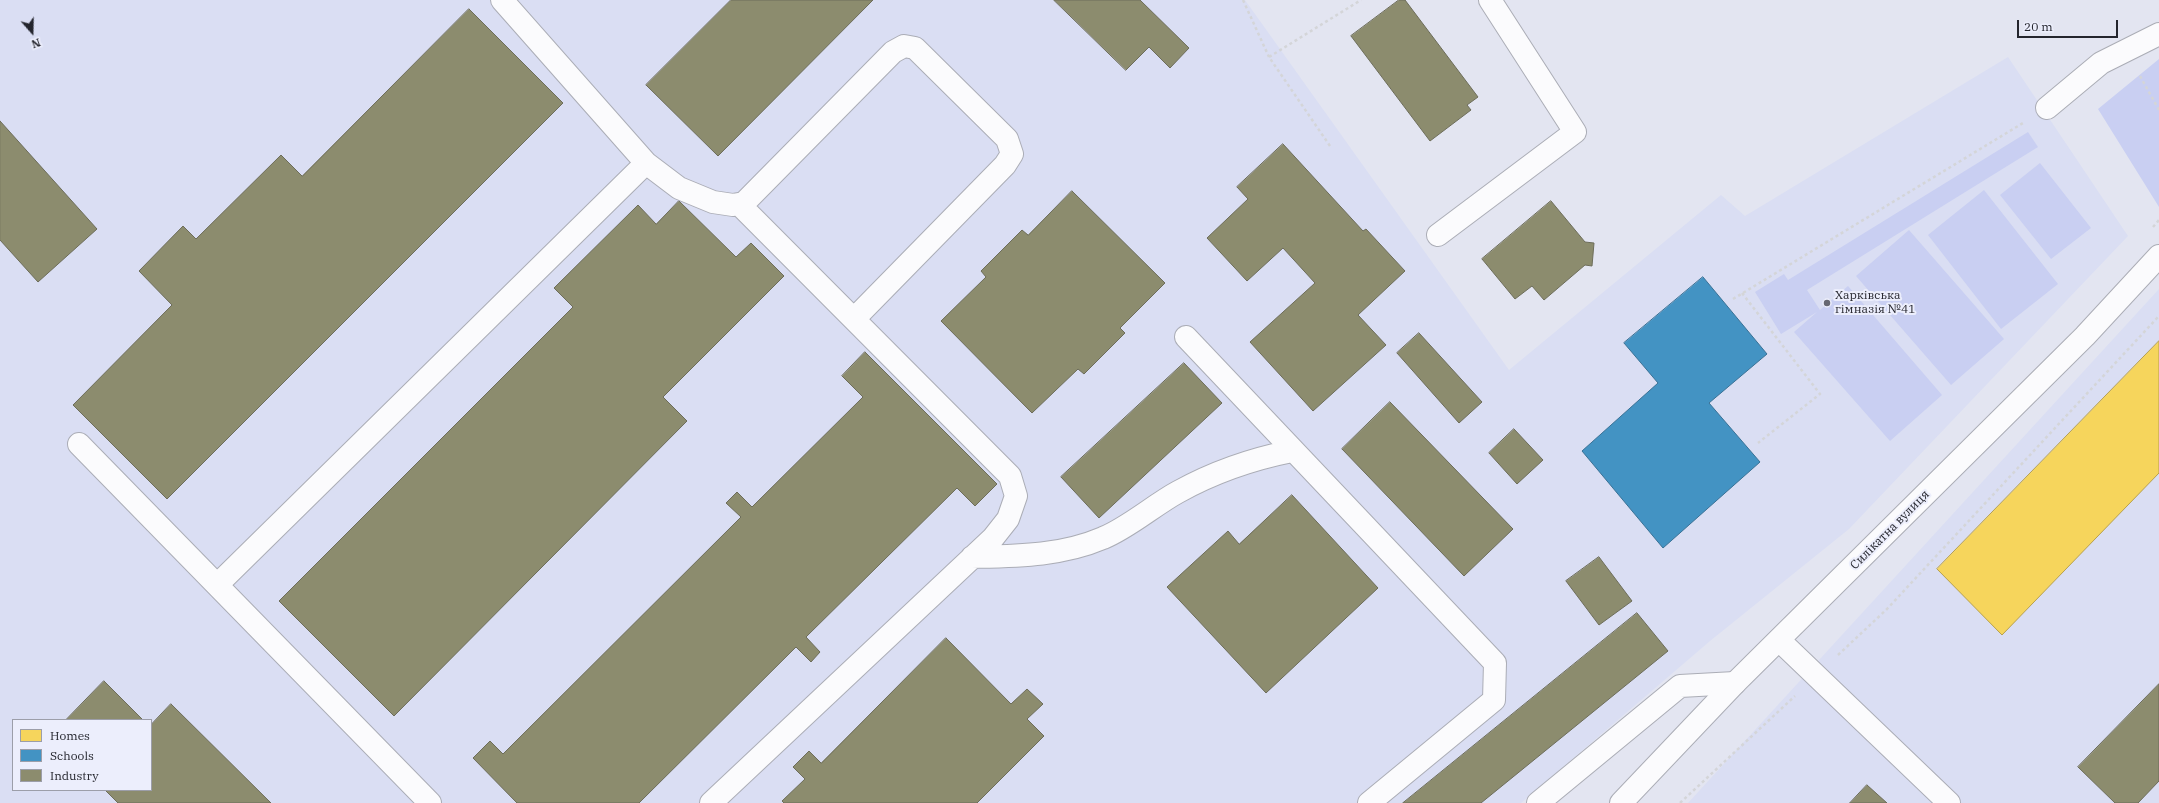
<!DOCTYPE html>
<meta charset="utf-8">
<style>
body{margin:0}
#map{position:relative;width:2159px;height:803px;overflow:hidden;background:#e3e5f1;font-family:"IBM Plex Serif",serif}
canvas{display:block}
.legend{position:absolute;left:12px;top:719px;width:140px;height:72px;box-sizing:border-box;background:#eceefc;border:1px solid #9c9ea9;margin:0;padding:5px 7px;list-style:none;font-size:12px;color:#24252d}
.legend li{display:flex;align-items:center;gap:8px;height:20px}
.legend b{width:20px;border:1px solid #9c9ea9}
.north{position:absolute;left:12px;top:12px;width:40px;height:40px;-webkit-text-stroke:3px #eceefc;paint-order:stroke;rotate:160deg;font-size:11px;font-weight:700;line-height:16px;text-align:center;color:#24252d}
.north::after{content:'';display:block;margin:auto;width:14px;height:18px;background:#24252d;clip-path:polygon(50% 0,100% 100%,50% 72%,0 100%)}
.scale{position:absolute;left:2017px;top:20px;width:101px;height:18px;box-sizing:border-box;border:2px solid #24252d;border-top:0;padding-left:5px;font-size:12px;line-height:14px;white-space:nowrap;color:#24252d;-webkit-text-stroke:3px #eceefc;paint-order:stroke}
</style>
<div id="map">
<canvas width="2159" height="803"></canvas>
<ul class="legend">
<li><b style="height:11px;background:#f6d55c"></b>Homes</li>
<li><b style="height:11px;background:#4393c3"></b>Schools</li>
<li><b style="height:11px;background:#8c8c6e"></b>Industry</li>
</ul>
<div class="north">N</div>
<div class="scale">20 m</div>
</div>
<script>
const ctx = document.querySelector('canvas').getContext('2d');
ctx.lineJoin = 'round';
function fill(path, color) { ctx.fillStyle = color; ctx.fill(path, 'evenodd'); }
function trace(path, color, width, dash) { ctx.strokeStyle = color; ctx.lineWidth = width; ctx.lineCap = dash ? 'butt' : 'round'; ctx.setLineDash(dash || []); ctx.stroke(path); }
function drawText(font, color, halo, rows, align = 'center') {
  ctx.font = font + ' "IBM Plex Serif",serif'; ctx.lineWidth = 4; ctx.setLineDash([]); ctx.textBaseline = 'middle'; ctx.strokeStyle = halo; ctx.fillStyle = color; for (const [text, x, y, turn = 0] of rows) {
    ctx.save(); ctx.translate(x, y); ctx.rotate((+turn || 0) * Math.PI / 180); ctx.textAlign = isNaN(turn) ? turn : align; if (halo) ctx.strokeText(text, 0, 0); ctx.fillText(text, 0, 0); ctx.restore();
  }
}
fill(new Path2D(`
 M0,0H1245L1509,370L1721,195L1745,216L2008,57L2128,236L1849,529L1710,641L1521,803H0ZM13,720H151V790H13Z
 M2159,289V803H1688Z`), '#dadef3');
fill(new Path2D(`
 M2159,59V207L2098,109Z
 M2028,132L2038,147L1807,290L1820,310L1848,286L1942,395L1890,441L1794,332L1817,312L1781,334L1755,292L1784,274L1788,280Z
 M2040,163L2091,228L2051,259L2000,195Z
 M1984,190L2058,284L2001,329L1928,235Z
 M1909,230L2004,339L1951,385L1856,276Z`), '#c9cff2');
const homes = new Path2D(`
 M2159,341V473L2002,635L1937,569Z`);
fill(homes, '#f6d55c');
trace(homes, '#b7a04e', 1);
const schools = new Path2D(`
 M1703,277L1767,354L1709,403L1760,462L1663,548L1582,451L1658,383L1624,343Z`);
fill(schools, '#4393c3');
trace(schools, '#3a7296', 1);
const industry = new Path2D(`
 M731,0H873L718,156L646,85Z
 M1054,0H1140L1189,48L1170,68L1149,47L1126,70Z
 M1399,0H1405L1478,97L1467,105L1471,110L1430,141L1351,36Z
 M469,9L563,103L167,499L73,405L172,305L139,271L183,226L196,239L281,155L302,176Z
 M0,121L97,229L38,282L0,240Z
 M1283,144L1363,231L1366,229L1405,271L1358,315L1386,345L1313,411L1250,342L1315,283L1283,248L1247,281L1207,238L1248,199L1237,187Z
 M1072,191L1165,283L1120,328L1125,333L1084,374L1078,369L1032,413L941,321L986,277L981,271L1022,230L1028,235Z
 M679,201L736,257L751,243L784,276L663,397L687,421L394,716L279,601L573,307L554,288L638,205L656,224Z
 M1551,201L1585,242L1594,243L1592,266L1585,265L1544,300L1532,286L1515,299L1482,259Z
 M1419,333L1482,402L1459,423L1397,353Z
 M865,352L997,484L975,506L957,488L806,637L820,652L811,662L796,647L639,803H517L473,758L490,741L503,754L741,517L726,503L737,492L752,507L863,397L842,376Z
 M1184,363L1222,403L1099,518L1061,477Z
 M1390,402L1513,529L1464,576L1342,449Z
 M1514,429L1543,460L1517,484L1489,453Z
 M1292,495L1378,588L1266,693L1167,587L1228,531L1239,544Z
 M1599,557L1632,601L1599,625L1566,581Z
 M1637,613L1668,651L1481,803H1403Z
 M946,638L1011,704L1027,689L1043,704L1027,719L1044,736L977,803H784L782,801L805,779L793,767L809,751L821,763Z
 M104,681L143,720H66Z
 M2159,684V781L2138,803H2115L2078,767Z
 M171,704L271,803H118L105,790H151V725Z
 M1867,785L1887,803H1850Z`);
fill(industry, '#8c8c6e');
trace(industry, '#6d6d5a', 1);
const minor = new Path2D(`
 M502,0L646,163L679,188L713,202L733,205L744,203L893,52L904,46L915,48L1007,139L1012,154L1005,165L854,319
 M2047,108L2101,63L2159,34
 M1438,235L1575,132L1490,0
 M1186,337L1495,663L1494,700L1369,803
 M79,444L430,803
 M972,557C1017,556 1061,556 1103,538C1128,528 1154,505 1178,492C1214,472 1252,459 1292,451
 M217,585L646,163
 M1779,640L1949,803
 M711,803L993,538L1008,519L1016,496L1010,476L740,205
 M1538,803L1680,686L1735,683`);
const major = new Path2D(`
 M1621,803L1735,683L2085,336L2159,256`);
trace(minor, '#abadb6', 24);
trace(major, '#abadb6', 24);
trace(new Path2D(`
 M1243,0L1269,57
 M2140,76L2159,110
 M1330,146L1269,57L1361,0
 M2153,227L2159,220
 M1742,293L1820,394L1758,443
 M1733,299L2023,123
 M1838,655L1887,609L2159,316
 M1680,803L1795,696`), '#d4d5d8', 2.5, [3, 3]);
trace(minor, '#fbfbfd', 22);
trace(major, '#fbfbfd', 22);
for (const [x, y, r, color] of [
 [1827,303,4,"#676872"]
]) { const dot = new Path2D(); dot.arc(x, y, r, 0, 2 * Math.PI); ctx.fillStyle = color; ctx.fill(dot); trace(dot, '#eceefc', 1.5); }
drawText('12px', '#24252d', '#eceefc', [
 ["Харківська",1835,296],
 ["гімназія №41",1835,310]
], 'left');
drawText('12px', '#24252d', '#eceefc', [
 ["Силікатна вулиця",1890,530,-45]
]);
</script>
